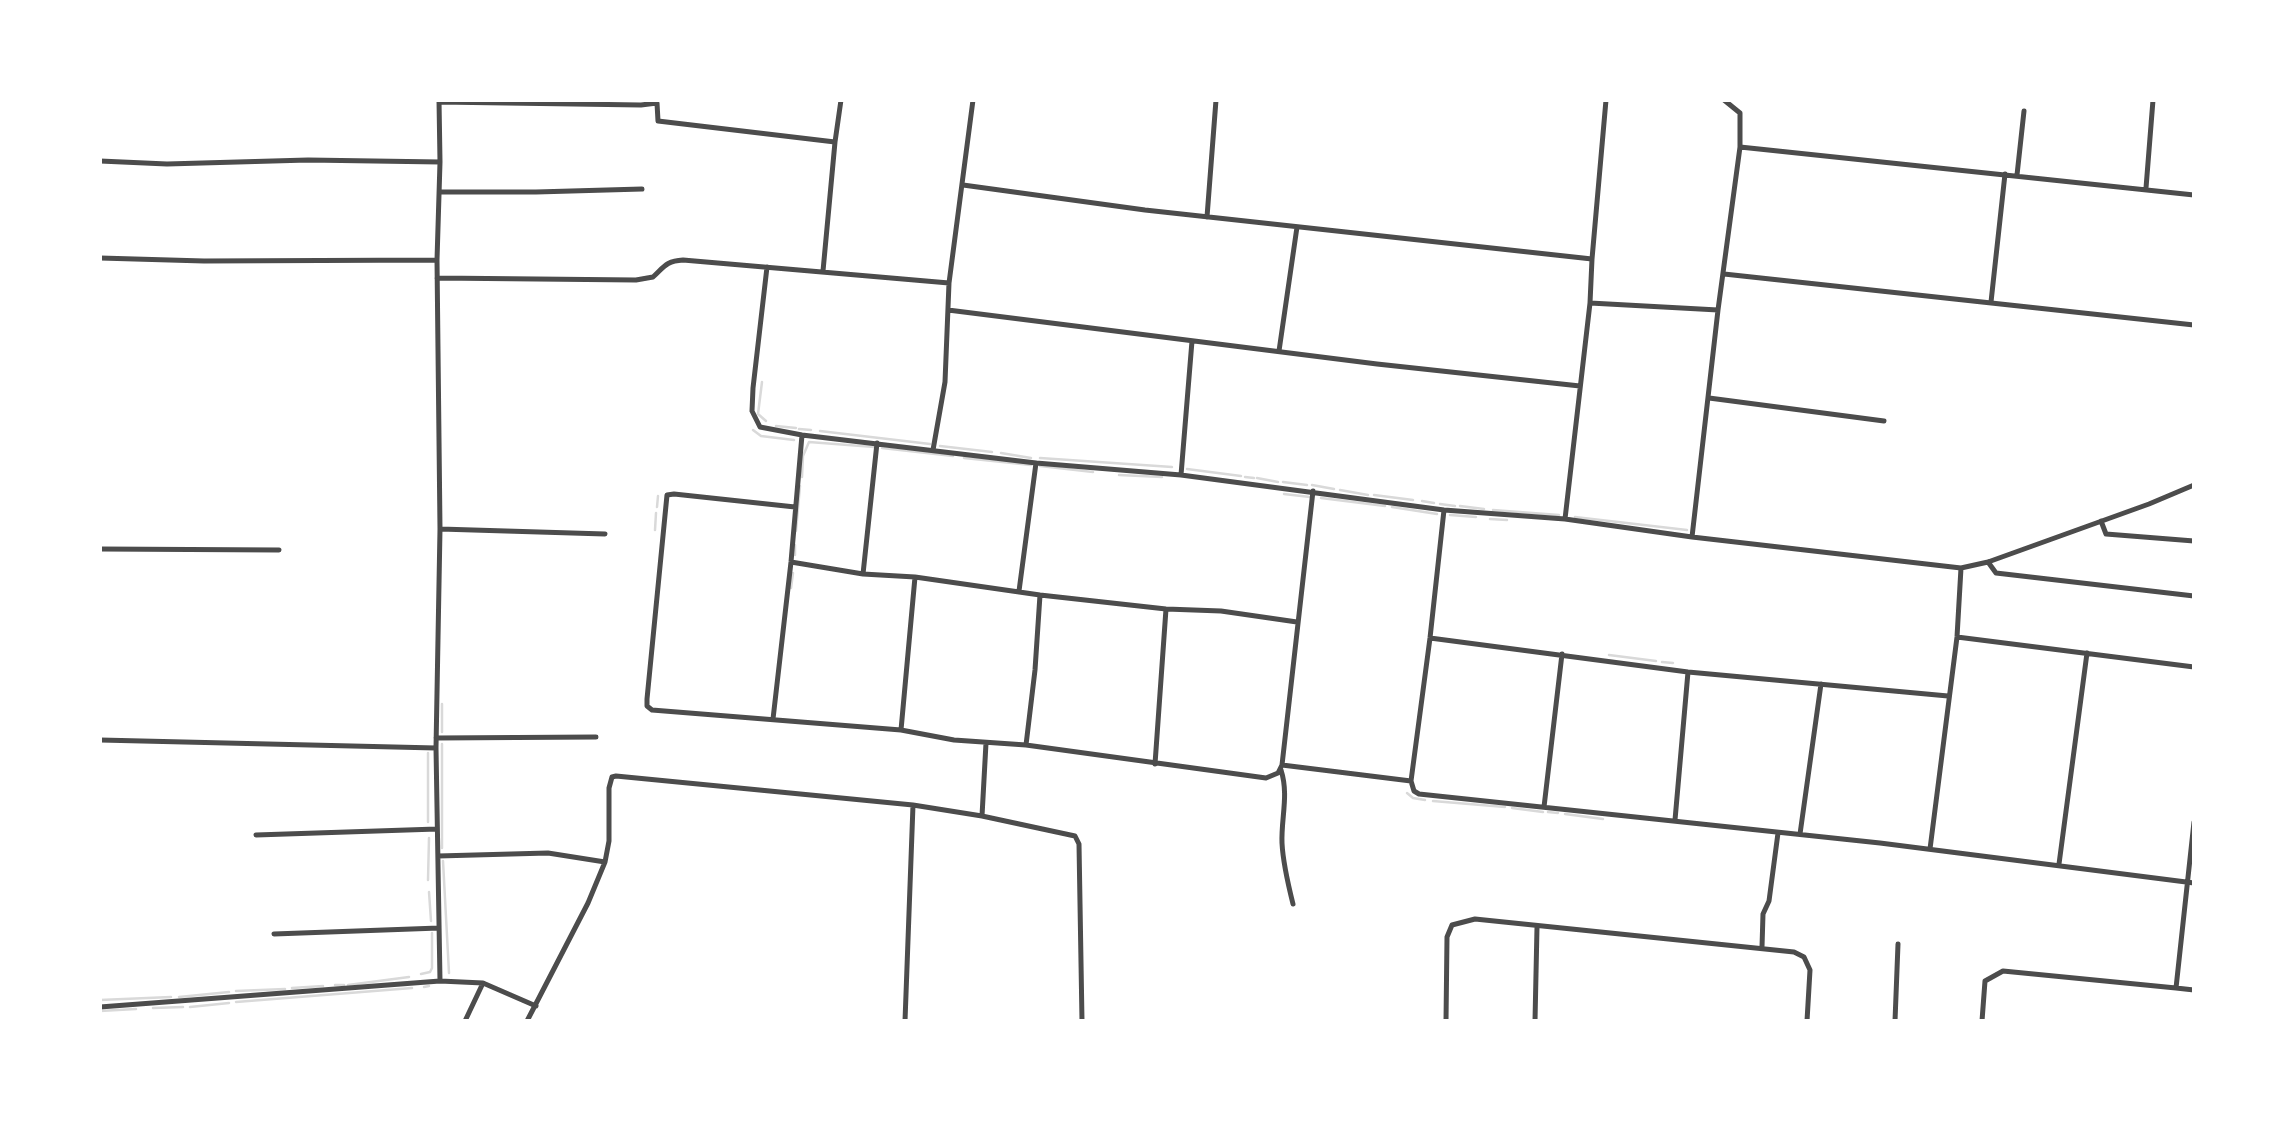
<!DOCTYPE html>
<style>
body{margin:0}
#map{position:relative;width:2294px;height:1121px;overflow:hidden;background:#fff;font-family:Barlow,sans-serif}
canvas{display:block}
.frame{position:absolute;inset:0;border:102px solid #fff;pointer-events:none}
</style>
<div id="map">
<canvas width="2294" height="1121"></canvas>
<div class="frame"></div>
</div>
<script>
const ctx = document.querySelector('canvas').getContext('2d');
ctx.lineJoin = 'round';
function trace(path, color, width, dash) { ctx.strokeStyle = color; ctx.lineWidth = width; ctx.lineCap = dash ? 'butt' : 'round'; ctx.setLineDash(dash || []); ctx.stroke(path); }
trace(new Path2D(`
 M762,382L758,414L766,421
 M776,426L796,428
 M799,429L811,430
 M753,430L761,436L794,440
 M820,431L930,444
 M940,446L992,452
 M882,448L953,456
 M1001,453L1031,458
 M964,458L1031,465
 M1040,458L1172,467
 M1040,466L1093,472
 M1187,469L1241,476
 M1119,475L1162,477
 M802,477L803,456L809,442L874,447
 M1245,477L1254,478
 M1257,478L1278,482
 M1283,482L1307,485
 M1312,485L1334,489
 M1340,490L1368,495
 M1284,494L1310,497
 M1374,495L1413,500
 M1321,498L1385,506
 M1422,501L1434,503
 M1440,504L1455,506
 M1460,506L1484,509
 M657,507L658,496
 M1392,507L1437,514
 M1493,510L1559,515
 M1450,515L1476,517
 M1575,517L1687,530
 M1490,519L1507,520
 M655,530L656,513
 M796,531L800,486
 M795,555V545
 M791,588L793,573
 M1609,655L1656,661
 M1662,662L1673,663
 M442,732V704
 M428,753V822
 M1407,793L1413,798L1425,800
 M1433,801L1505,807
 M1512,808L1543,812
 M1548,812L1558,813
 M1565,814L1603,819
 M442,848V744
 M443,861L449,973
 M428,880L429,838
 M429,892L431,921
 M421,974L430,972L432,968V933
 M335,985H344
 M348,985L409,977
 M424,987L429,986
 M292,988L323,986
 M236,991L285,989
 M179,997L229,992
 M100,1000L171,997
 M236,1002L412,988
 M190,1007L229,1003
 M153,1008L183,1007
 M100,1011L136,1009`), '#d9d9d9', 2.5);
trace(new Path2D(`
 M439,100L440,162L437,260L440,529L436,748L440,981
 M439,102L641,105L657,103L658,121L835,142
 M1740,147L2194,195
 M100,161L167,164L308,160L440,162
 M2017,175L2024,111
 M963,185L1145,210L1592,259
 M2146,188L2153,100
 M440,192H536L642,189
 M1207,217L1216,100
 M100,258L204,261L437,260
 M767,267L753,388L752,411L760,427L802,435L1036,463L1181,475L1444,510L1565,519L1692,537L1961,568
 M823,271L835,142L841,100
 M1724,274L2194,325
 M437,278L636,280L653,277C664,267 666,261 683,260L949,283
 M1991,302L2005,174
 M1590,303L1718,310
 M948,310L1377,364L1580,386
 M1279,351L1297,227
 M1709,398L1884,421
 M933,450L945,382L949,283L973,100
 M1181,475L1192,341
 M795,507L674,494L667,495L647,699V706L652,710L901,730L954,740L1026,745L1266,778L1278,773L1282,765L1313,491
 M1444,510L1430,638L1411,781L1414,791L1419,794L1880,843L2194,883
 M1565,519L1590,303L1592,259L1606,100
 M2101,521L2106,534L2194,541
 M440,529L605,534
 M1692,537L1718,310L1740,147V113L1724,100
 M100,549L279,550
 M791,562L863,574L915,577L1040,595L1166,609L1221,611L1297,622
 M1988,562L1996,573L2194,596
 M863,574L877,443
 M1019,591L1036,463
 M1957,637L2194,667
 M1430,638L1688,672L1948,696
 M773,719L791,562L802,435
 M901,730L915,577
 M436,738L596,737
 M100,740L436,748
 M1026,745L1035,670L1040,595
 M1155,764L1166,609
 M1282,765L1411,781
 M1281,770C1289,795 1281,818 1282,843C1283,863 1288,884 1293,904
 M1544,807L1562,654
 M982,816L986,743
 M1675,820L1688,672
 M2194,822L2176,988L2194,990
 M1800,834L1821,684
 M256,835L437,829
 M1930,849L1957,637L1961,568L1988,562L2149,504L2194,485
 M438,856L548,853L605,862
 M2059,864L2087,653
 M274,934L439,928
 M1762,947L1763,914L1769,901L1778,833
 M100,1007L440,981L483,983L536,1006
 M465,1021L483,983
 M527,1021L588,903L605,862L609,841V788L612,777L616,776L913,805L982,816L1075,836L1079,844L1082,1021
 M905,1021L913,805
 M1446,1021L1447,937L1452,925L1475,919L1794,952L1804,957L1810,970L1807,1021
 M1535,1021L1537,927
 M1895,1021L1898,944
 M1982,1021L1985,981L2003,971L2176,988`), '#4c4c4c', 5);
</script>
